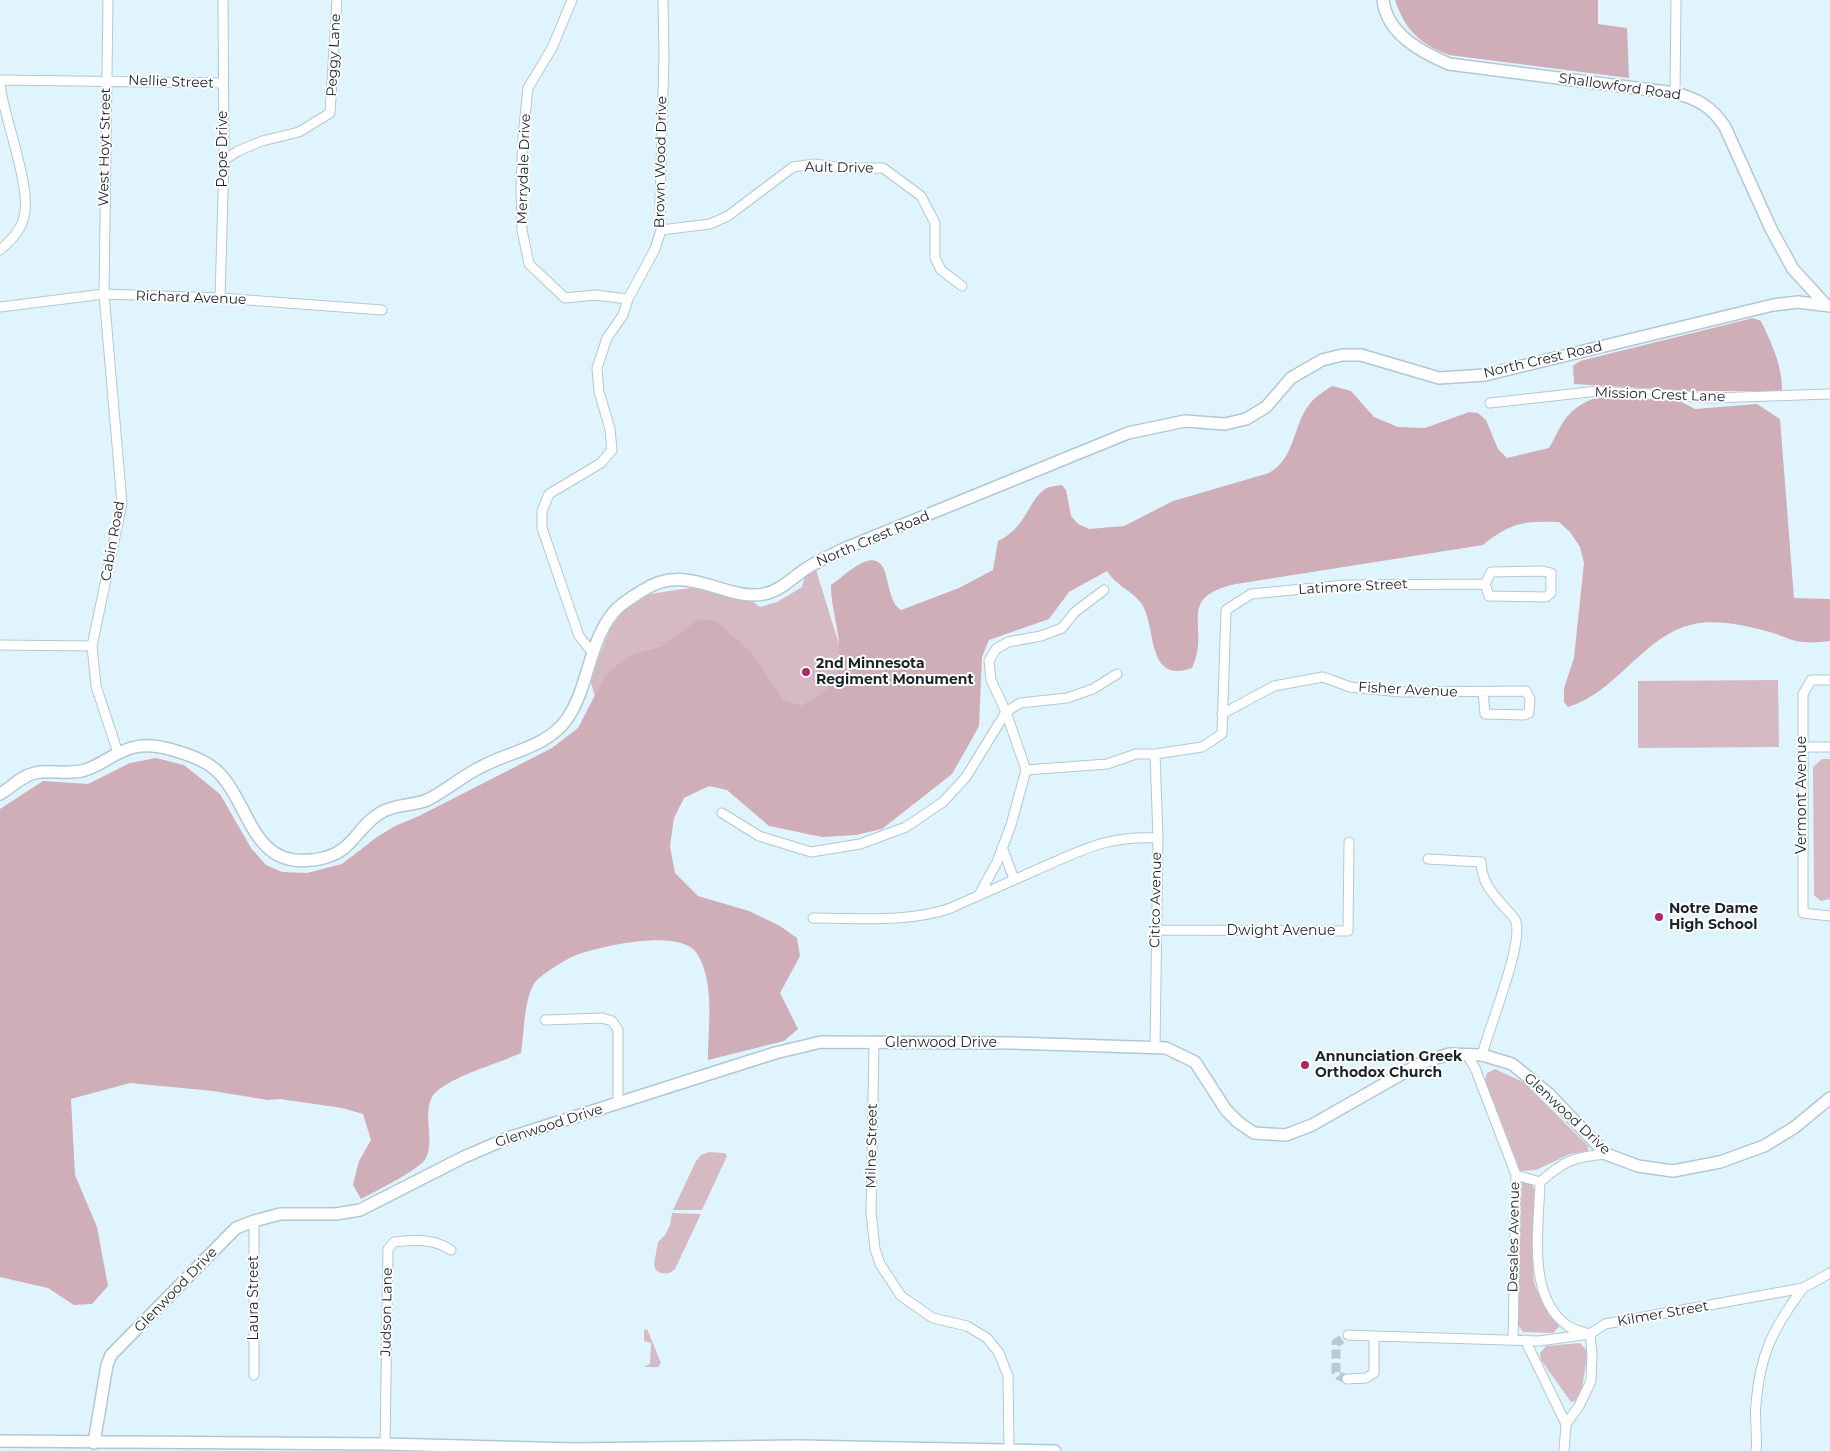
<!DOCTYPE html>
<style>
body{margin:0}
canvas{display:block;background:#e0f4fd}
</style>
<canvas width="1830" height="1451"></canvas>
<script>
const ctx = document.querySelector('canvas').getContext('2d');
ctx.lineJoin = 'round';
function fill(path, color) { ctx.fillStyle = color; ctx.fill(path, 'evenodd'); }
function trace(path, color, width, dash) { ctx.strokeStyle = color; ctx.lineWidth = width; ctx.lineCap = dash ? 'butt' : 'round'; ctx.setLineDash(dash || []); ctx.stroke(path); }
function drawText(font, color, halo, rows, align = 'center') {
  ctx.font = font + ' Montserrat,sans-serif'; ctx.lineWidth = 4; ctx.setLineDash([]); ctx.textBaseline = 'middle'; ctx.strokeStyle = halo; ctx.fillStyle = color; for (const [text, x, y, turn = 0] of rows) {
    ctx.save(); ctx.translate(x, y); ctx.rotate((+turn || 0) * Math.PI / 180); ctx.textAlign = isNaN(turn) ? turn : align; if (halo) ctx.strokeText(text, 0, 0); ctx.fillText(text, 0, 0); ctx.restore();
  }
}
fill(new Path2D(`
 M816,570L862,718L633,819L590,680L610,629L622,612L633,603L650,594L696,587L752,601L760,607L777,602L802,587L805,576Z
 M1778,680L1779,747L1638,748V681Z
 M1822,759H1830V899L1821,901L1814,895L1813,767Z
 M1495,1069L1525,1083L1588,1146V1151L1570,1154L1536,1170L1521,1171L1516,1166L1485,1080L1487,1073Z
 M709,1152L725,1153L727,1156L702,1210H673L696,1161L701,1155Z
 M1526,1180L1532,1184L1535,1192C1535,1218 1531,1257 1534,1281C1537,1299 1559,1317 1559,1327L1553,1333L1523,1332L1518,1325L1521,1201L1522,1182Z
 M672,1213L701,1214L675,1269C669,1275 661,1275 655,1269L654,1264L658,1242L665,1235L670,1225Z
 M647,1329L661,1363L658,1367H643L650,1364L651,1343L644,1341V1330Z
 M1580,1343L1588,1352L1582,1388L1575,1401L1571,1402L1541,1360L1540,1353L1546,1346Z`), '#d6bac3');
fill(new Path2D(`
 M1395,0H1598V24L1627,28L1629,78L1449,55C1420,44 1405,30 1395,0Z
 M1753,318L1761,321C1771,342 1783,367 1782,391H1694L1574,384L1573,366L1580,361Z
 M1332,386L1351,391L1374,417L1398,427L1425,428L1469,412L1478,413L1486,420L1498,449L1507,458L1549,448C1555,439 1558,429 1564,421C1580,398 1608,392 1634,396C1647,398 1660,402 1672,397L1695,409L1757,404L1780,419L1794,598L1830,599V641C1821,642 1812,643 1803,642C1791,641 1781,635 1770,632C1748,626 1717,619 1694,624C1643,635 1618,692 1568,707L1564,702V688L1574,658L1584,563L1580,547L1570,532L1559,522C1524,521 1511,522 1483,545L1236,584C1173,598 1212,627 1192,668C1145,685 1157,624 1141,603C1131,590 1115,585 1107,571L1069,592L1049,619L989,640L982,657L979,726L968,746L952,774L882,829L856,835L822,837L769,826L727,790L709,786L684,798L674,818L670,846L675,873L698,896L749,911L780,926L797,938L800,956L780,993L798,1029L784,1041L708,1060C708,1026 715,985 698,955C683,927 603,946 579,954C569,957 544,973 537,980C524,993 524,1035 521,1053C497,1064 458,1074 437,1091C419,1106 436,1139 426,1158C421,1169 374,1192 361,1199L353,1185L359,1161L371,1140L363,1114L342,1108L280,1099L268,1100L213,1091L130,1083L71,1099L75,1175L97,1227L108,1286L92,1304L74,1305L48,1288L0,1277V809L43,781L88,784L130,763L156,758L184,765L220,794L251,848L266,865L282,872L307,873L342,864L377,837L395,826L419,816L552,748L578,728L606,674L631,655L663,646L697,620L707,619L717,622L750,651L783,700L801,706C811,700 822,695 829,686C852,658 830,616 831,585C841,578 852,567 864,562C894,551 882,599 901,610L959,588L993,570L998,541C1028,527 1028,498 1047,488C1051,486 1057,486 1062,485L1066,490L1071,516L1078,524L1089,529L1124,526L1173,501L1269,473C1297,457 1292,422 1313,400C1318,395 1326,390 1332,386Z`), '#cfaeb8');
trace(new Path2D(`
 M1347,1379L1339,1376L1336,1372V1343L1348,1335`), '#b8cad2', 9, [9, 4.5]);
const minor = new Path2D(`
 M108,0L104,294L122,503L92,646L96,686L118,753
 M572,0L552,48L528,88L523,136L521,188L522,230L529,264L565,298L595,295L628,299
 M0,80L223,83
 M0,85C4,118 32,188 24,217C20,232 11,240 0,250
 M1675,93L1676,0
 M224,160L238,151L262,141L299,132L330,113L337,0
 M661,230L710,224L728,216L793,167L814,164L845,168H883L921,196L935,223V258L941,270L962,286
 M220,298L224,160L223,0
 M0,307L104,294L220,298L382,310
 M1490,403L1598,391L1712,398L1830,394
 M0,645L92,646
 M592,652L579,636L542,528V511L549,494L601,463L612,450L610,429L599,392L597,368L607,338L623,315L628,299L655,249L661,230L660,202L664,56L663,0
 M1222,714L1274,686L1323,677L1350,687L1401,692L1526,691L1530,699L1529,713L1524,715L1485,714L1483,692
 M1802,747H1830
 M1155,754L1158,838L1155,1047
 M1026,770L1107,764L1136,754H1155L1202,747L1222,734L1226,610L1251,594L1345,585L1485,584L1489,596L1546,597L1551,593V573L1543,571L1491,572L1485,584
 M722,813L759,836L811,852L860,844L906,827L943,802L966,777L1006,712L1020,703L1067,698L1093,689L1117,674
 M1002,847L1014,879
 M1428,859L1481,862C1482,884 1493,894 1507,910C1511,914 1515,918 1516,922C1523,945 1489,1028 1482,1055
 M979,895L997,862L1011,825L1026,770L1006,712L991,680L989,661L996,649L1008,642L1041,636L1062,628L1075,612L1104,590
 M1803,913V694L1811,680H1830
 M1803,913L1830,916
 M813,918C858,918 908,923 951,908C979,895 1008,883 1036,870C1083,850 1104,836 1158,838
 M1156,930L1348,931L1349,842
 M545,1020L602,1018L612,1021L618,1030V1104
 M874,1043L871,1212L875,1249L880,1264L901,1296L933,1318L967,1326L987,1338L999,1353L1008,1376L1009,1449
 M1467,1055L1475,1068L1516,1175L1513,1339
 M1516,1175L1540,1182
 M1540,1182C1539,1227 1526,1297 1568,1326C1574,1330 1583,1332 1590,1334L1592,1353L1591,1381L1579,1406L1566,1424L1564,1451
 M1540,1182C1565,1160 1574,1157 1606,1154
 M254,1221V1375
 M1374,1336L1539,1341L1590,1334L1605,1324L1803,1288L1830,1273
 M1525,1340L1566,1424
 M1347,1379L1366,1378L1374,1373V1336L1348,1335
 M385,1444L388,1249L394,1242C415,1240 433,1238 451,1250
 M1756,1451C1758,1436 1754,1420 1756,1404C1760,1353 1773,1329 1803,1288`);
const tertiary = new Path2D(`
 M1383,0C1387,34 1421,52 1449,64L1675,93C1698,99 1712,107 1725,127L1771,229L1793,269L1825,304
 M0,794C12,787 21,776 35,773C53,769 70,776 88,769C104,763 117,751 135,747C148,744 163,747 176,751C190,755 208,762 218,772C250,804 252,867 310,860C318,860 333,856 340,851C354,843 364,821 382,812C395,804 413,806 427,800C446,791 462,776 481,767C510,751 546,748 567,719C589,687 588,644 613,613C620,604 632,597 642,591C687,560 724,602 764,594C780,591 791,579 804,570C817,561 832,555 846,548L1128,433L1185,421L1225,424L1246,419L1266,407L1291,378L1322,360L1342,355H1361L1439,378L1485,375L1773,305L1798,302L1830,306
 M0,1441L385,1444L574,1449L798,1446L1055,1451
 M94,1443L107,1365L111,1355L236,1228L254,1221L280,1214H336L360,1210L464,1157L508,1138L775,1053L821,1042L1013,1043L1166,1048L1195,1062L1226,1110L1238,1122L1254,1133L1286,1135L1312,1125L1421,1063L1449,1054L1482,1055L1512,1064L1549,1094L1606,1154L1638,1166L1673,1171L1720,1162L1764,1146L1795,1127L1830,1098`);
trace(minor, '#b1c8d4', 11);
trace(tertiary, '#b1c8d4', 14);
trace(minor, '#fff', 9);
trace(tertiary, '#fff', 11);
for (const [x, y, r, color] of [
 [806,672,5,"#af2565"],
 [1659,917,5,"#af2565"],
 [1305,1065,5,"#af2565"]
]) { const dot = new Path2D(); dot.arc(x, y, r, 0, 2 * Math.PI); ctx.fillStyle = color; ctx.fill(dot); trace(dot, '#fdfdfd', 2); }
drawText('14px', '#1a2328', '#fdfdfd', [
 ["Peggy Lane",334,55,-87],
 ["Nellie Street",171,82,2],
 ["Shallowford Road",1620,87,8],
 ["West Hoyt Street",105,147,-89],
 ["Pope Drive",223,149,-90],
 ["Brown Wood Drive",661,162,-89],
 ["Ault Drive",839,168,1],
 ["Merrydale Drive",524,169,-88],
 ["Richard Avenue",191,298,2],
 ["North Crest Road",1543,360,-13],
 ["Mission Crest Lane",1660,395,2],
 ["North Crest Road",873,539,-23],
 ["Cabin Road",113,541,-80],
 ["Latimore Street",1353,587,-3],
 ["Fisher Avenue",1408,690,3],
 ["Vermont Avenue",1802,795,-90],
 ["Citico Avenue",1156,900,-89],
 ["Dwight Avenue",1281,931],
 ["Glenwood Drive",941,1043],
 ["Glenwood Drive",1567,1114,43],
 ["Glenwood Drive",549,1126,-18],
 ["Milne Street",872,1146,-89],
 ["Desales Avenue",1514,1237,-89],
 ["Glenwood Drive",176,1290,-46],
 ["Laura Street",254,1298,-90],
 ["Judson Lane",387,1312,-89],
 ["Kilmer Street",1663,1314,-10]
]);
drawText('bold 14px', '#1a2328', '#fdfdfd', [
 ["2nd Minnesota",816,664],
 ["Regiment Monument",816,680],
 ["Notre Dame",1669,909],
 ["High School",1669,925],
 ["Annunciation Greek",1315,1057],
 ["Orthodox Church",1315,1073]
], 'left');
</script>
